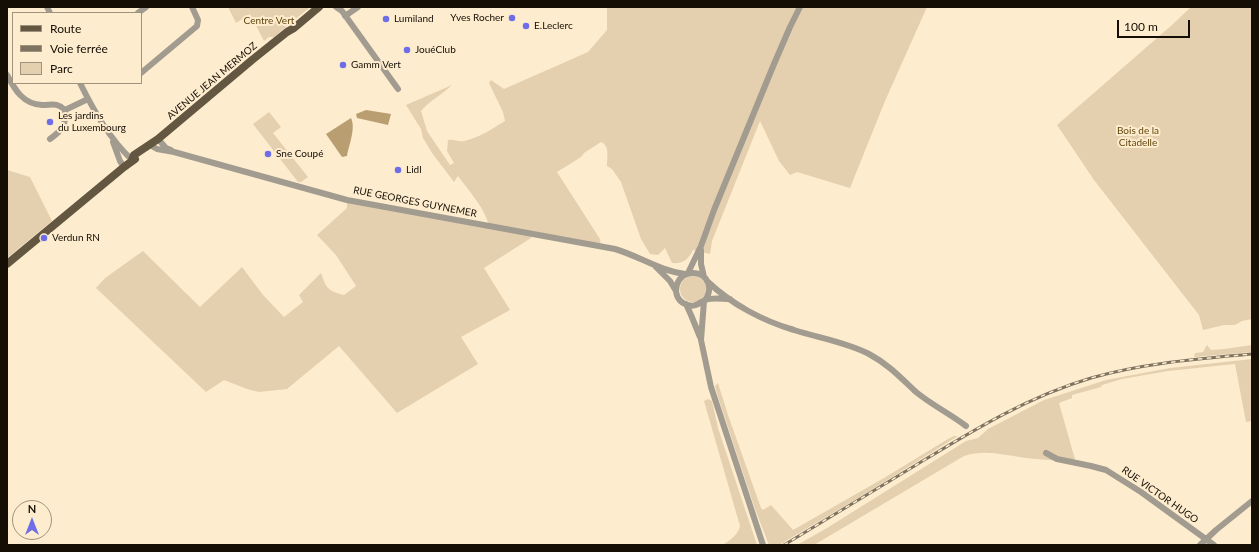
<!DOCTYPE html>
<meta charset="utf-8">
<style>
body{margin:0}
#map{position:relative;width:1259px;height:552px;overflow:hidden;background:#feecce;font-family:Lato,sans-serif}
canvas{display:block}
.frame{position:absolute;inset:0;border:8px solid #140e05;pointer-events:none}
.legend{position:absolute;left:12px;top:12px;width:130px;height:72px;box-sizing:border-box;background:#feecce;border:1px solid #a0937e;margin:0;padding:5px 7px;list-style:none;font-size:12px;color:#140e05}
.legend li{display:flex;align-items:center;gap:8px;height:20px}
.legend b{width:20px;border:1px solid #a0937e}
.north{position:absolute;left:12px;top:500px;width:40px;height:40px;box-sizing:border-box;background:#feecce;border:1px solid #a0937e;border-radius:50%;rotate:0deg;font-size:11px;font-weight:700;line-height:16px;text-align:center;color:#140e05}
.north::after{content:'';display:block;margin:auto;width:14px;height:18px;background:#6d6de7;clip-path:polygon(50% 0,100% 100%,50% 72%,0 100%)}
.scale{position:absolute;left:1117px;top:20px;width:73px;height:18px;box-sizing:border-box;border:2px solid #140e05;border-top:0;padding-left:5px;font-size:12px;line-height:14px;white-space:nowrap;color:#140e05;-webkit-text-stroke:3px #feecce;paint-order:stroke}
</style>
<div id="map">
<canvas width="1259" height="552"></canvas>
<div class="frame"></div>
<ul class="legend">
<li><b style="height:5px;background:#645742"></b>Route</li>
<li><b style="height:5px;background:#7e7360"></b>Voie ferrée</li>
<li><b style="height:11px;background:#e4d0af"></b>Parc</li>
</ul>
<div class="north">N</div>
<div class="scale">100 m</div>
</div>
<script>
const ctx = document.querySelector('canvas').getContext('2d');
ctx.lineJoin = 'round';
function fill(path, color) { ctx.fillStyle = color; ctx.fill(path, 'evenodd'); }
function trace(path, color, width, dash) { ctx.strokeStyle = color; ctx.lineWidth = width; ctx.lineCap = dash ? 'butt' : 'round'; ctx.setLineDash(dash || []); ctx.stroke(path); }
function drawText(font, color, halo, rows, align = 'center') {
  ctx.font = font + ' Lato,sans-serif'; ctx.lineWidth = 4; ctx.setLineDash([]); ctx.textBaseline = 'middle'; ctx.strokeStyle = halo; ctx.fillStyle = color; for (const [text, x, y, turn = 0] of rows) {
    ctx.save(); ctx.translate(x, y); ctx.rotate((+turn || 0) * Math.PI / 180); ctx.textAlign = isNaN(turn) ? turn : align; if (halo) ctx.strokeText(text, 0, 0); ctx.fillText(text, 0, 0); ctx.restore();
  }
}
fill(new Path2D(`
 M228,7H310L274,37H269L264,41L250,14L236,23Z
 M607,7H927L885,101L850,188L797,172L790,175L779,161L760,121L712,241L710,254L693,250C688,260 683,264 672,263L665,248L658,255L650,254L641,239L621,182L612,169L607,166C607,158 610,145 601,142L584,153L581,157L557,172L600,239L601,246L534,234L531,238L484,268L510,310L461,337L478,364L397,413L339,346L287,389L259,392L247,389L224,380L206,392L96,288L105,278L143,251L200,307L242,267L263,295L284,317L303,302L299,295L321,273C326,288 328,291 344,295L356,286L336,255L317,235L347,208V200L489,226C485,208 469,191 458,176L454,182L432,153L423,138L421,129L406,105L452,85C442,95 430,100 421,111L427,131L450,165L454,163L447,151L448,140C453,139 459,142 464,141C476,139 494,128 505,121L503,112L489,83L491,80L504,89L588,52L607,30Z
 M1191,7H1252V319L1242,321L1235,325H1224L1203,330L1199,315L1094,180L1057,125L1172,25Z
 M269,112L281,127L273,133L308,177L301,182H298L253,124Z
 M7,170L30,177L52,221L7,258Z
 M680 289a13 13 0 1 1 26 0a13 13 0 1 1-26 0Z
 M1207,345L1211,350L1224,349L1252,345V352L1194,357L1195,353L1203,352Z
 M1252,359V421L1246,422L1235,364L1168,371L1122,379L1102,385L1101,387L1072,395V398L1059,403L1076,463C1060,460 1043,460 1026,458C1004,455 985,449 964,456L814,545H797L827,528L966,441L978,438L988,429L1044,400L1106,380L1170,368Z
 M718,383L728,415L761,508L763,510L771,505L793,530L884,478L948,439L954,436H958L868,492L779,545H769L755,509L718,397L715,386Z
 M708,399L712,401L718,428L757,545H723C730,540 738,535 740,526L704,401Z`), '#e4d0af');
fill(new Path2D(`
 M366,110L391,114L388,125L357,118L356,114Z
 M351,118C356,128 349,145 347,156L342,157L326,134Z`), '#b99e71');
trace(new Path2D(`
 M47,7L50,13
 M336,7L342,11L398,89
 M138,13L146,7
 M345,16L358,7
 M141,73L197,26L198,20L192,7
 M7,75C15,90 23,104 42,105C52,105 57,102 65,110
 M80,83C94,111 109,138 132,160
 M50,139C61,131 67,125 65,110L88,99
 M158,139L166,148L171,150
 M113,142L120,161L124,167
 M150,145L157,149L174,152L347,200L615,249C639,256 660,271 685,274
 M701,250V264L704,277
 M656,267L670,281L676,291
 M688,273L701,246L714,210L774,64L790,27L800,7
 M707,281C731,304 763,321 794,330C819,338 846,342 869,354C888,364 901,378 916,392C932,405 950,414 966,426
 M705,300C713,290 709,274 694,273C676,271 669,297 685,304C694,308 698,304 705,300C713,297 722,299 730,299
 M704,301L701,340L711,387L763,545
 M686,304L691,315L700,337
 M1046,453L1057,459L1091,466L1106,470L1141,492L1214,545
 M1200,545L1216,530L1252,501`), '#a29b8f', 6);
trace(new Path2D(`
 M132,160L134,155L158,139L252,60L287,32L294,28L319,7
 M7,264L124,167L135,159`), '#645742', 8);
const rail = new Path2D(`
 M784,545C828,518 872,492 916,465C972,431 1027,397 1091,378C1143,363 1198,359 1252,354`);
trace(rail, '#7e7360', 3);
trace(rail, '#feecce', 1.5, [4.5]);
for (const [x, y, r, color] of [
 [512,18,4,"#6d6de7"],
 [386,19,4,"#6d6de7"],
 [526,26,4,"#6d6de7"],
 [407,50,4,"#6d6de7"],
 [343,65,4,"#6d6de7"],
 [50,122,4,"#6d6de7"],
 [268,154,4,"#6d6de7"],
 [398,170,4,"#6d6de7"],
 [44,238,4,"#6d6de7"]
]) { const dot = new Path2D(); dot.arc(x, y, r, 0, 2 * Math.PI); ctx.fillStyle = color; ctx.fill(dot); trace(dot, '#feecce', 1.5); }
drawText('10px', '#140e05', '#feecce', [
 ["Yves Rocher",504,18,"right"],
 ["Lumiland",394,19],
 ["E.Leclerc",534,26],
 ["JouéClub",415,50],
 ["Gamm Vert",351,65],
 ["Les jardins",58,116],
 ["du Luxembourg",58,128],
 ["Sne Coupé",276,154],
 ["Lidl",406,170],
 ["Verdun RN",52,238]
], 'left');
drawText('10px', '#62460e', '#feecce', [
 ["Centre Vert",269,21],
 ["Bois de la",1138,131],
 ["Citadelle",1138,143]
]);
drawText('10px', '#140e05', '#feecce', [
 ["AVENUE JEAN MERMOZ",212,81,-40],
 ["RUE GEORGES GUYNEMER",415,202,11],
 ["RUE VICTOR HUGO",1160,495,35]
]);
</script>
